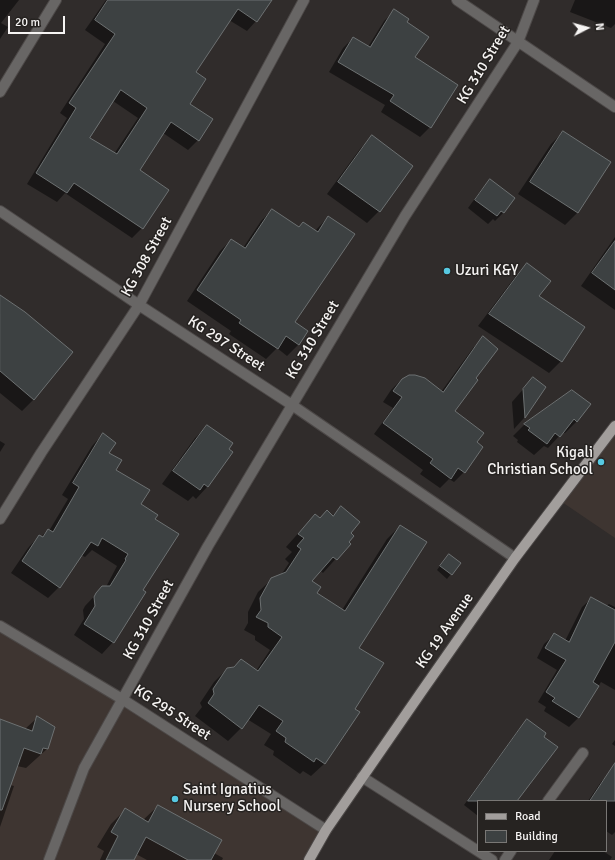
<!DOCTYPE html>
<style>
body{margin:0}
#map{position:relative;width:615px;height:860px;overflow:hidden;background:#302c2b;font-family:Signika,sans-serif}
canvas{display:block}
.legend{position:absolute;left:477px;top:800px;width:130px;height:52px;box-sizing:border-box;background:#262321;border:1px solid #797775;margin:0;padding:5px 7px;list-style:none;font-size:12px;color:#f6f4f3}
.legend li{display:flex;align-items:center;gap:8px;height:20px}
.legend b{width:20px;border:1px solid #797775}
.north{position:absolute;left:567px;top:8px;width:40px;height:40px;-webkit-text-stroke:3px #262321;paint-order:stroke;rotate:84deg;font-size:11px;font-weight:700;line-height:16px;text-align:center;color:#f6f4f3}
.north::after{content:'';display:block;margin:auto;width:14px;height:18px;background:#f6f4f3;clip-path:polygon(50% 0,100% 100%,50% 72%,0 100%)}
.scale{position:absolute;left:8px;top:16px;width:57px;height:18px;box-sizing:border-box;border:2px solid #f6f4f3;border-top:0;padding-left:5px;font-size:12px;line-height:14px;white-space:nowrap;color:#f6f4f3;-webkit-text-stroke:3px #262321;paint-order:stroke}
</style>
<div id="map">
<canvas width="615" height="860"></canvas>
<ul class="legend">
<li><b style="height:5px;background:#a29e9c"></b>Road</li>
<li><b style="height:11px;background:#3d4142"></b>Building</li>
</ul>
<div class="north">N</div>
<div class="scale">20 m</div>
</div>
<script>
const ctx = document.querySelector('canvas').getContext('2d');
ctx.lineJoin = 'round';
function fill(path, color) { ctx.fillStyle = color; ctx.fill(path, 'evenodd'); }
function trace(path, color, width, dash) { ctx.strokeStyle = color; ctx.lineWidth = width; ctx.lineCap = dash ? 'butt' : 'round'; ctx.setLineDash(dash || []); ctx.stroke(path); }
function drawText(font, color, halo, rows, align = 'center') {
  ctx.font = font + ' Signika,sans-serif'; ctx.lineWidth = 3; ctx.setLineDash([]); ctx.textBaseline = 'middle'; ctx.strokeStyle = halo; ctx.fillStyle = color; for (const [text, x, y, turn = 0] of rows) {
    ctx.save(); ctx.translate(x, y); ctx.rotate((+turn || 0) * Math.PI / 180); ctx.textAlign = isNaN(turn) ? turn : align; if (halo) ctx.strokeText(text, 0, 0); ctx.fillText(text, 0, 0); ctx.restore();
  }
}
fill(new Path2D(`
 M615,423V538L559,500Z
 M0,627L326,830L310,860H0Z`), '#3e3531');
fill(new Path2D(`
 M0,0H19L1,23L8,27L0,39Z
 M106,0H271L256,21L247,31L229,20L194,73L189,104L198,140L188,150L163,133L138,170L142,228L132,238L65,193L57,202L27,184L67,118L60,113L105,44L85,30ZM113,101L138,118L114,154L88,138Z
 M575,0H615V24L611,28L570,12Z
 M394,11L405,22L430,127L420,137L381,112L385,105L329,72L343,48L353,38L368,47L384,21Z
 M563,132L610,162L577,213L565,225L518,194L551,144Z
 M372,137L379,211L367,223L327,194L360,149Z
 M490,181L503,213L495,221L493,219L488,224L468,208L482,189Z
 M272,210L298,228L303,223L315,231L328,217L294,323L307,332L298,345L287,356L277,348L266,359L229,334L231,331L187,301L220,251L231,240L243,248L261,221Z
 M615,237V310L581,286Z
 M527,265L561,361L549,373L478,326L515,277Z
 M0,296L34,399L22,411L0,393Z
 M483,338L474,378L454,412L475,442L464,472L454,482L449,479L440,488L420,474L423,470L374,434L393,408L383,402L391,390L402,379L441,392L473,348Z
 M533,378L544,388L524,418L514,429L512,402Z
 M572,392L577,421L565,433L563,432L548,448L544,446L534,455L517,442L518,440L513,436L525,424Z
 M207,426L228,450L231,452L207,487L196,499L193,496L188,501L162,484L195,438Z
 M103,434L107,453L115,470L139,504L154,519L142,590L113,642L102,654L74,635L84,619L83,610L85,606L103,587H106L117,566L92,550L85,557L81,555L59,587L48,598L11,573L28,548L39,536L41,537L48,530L49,531L68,499L62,495L92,446Z
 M0,441L5,444L0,452Z
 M341,508L349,533L347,542L349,544L323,573L320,570L311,581L316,593L342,610L387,539L400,526L358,648L354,709L359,712L324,764L311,776L303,771L300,774L273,755L274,751L264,745L271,734L247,719L241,728L228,741L195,716L202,707L200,703L214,682L227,669L232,668L241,660L256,671L270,650L255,640V636L244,630L248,623V612L258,592L272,579L281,575L289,563L285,559L292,552L286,547L303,528L315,515L320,519L332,516Z
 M445,559L459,564L447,579L437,570Z
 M592,598L606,606L609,604L615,607V690L601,682L578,718L569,727L544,711L546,707L538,702L557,670L537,658L544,644L554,635L565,641L582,607Z
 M37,718L54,728L47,749L26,768L17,766L10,785L14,786L0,827V720L25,729Z
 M527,721L516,801H478V816L464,805L519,729Z
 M615,740V746L612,744Z
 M609,774L615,778V832L612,835L606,831V801H588L601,782Z
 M158,806L214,853L223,858L222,860H147L136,854L132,860H100L104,851L97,847L111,824L126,809L143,820Z
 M555,851H603L612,857L610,860H549Z`), '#0007');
const building = new Path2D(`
 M108,0H272L257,22L238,9L196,72L206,79L190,104L213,119L199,141L171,122L140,170L169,190L143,229L74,183L67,193L36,173L76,108L69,103L115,34L95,20ZM121,90L147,108L117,154L90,138Z
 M394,9L409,19L407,22L429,37L415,57L458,85L431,128L390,101L394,95L338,62L353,37L370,47Z
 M563,131L611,162L578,213L530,182Z
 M372,135L413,166L380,212L338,182Z
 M490,179L515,198L504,213L501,211L497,216L475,200Z
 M272,209L299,227L303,222L318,232L328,216L355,234L295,322L308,331L299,345L286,336L278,349L239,323L241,320L197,290L231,239L245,248Z
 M615,241V290L592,273Z
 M527,263L551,281L539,296L585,327L562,362L489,314Z
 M0,295L25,312L73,352L34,400L0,371Z
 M483,336L498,349L476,378L478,380L455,411L484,433L477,442L483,447L465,473L458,468L451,479L430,463L433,459L383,423L402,397L393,391L402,379L409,375H415L425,378L443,392Z
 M533,377L546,387L525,418L523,389Z
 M572,390L591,404L577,422L574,419L560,437L555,433L547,444L528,430L530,428L524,424Z
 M207,425L233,443L229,449L233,452L208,487L204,484L200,490L173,471Z
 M103,433L116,443L109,453L122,460L116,470L150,490L141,504L158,515L155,519L179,534L143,590L146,592L114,643L84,624L95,606L94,597L96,593L102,586H110L126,560L125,559L128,554L102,538L98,546L91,542L60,588L22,561L39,535L43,537L48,529L53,532L79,487L73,483Z
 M341,506L360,522L351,533L354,536L349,542L351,544L337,560L333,557L312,581L321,587L317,593L345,611L400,525L427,542L359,648L384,663L355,709L360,712L325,764L316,758L314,762L285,742L286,738L276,731L283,721L259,705L242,729L208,703L214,694L213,689L227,668L234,667L241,659L258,671L282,637L268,627V623L256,617L261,610L260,598L271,578L286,572L301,549L297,546L304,538L298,534L315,514L320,518L327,510L333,516Z
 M449,554L461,563L452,575L440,566Z
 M591,597L615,610V642L593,682L599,686L579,718L552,701L555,698L546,692L566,660L545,648L554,633L569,642Z
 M37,716L55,727L48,749L43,748L41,754L24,748L2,810H0V719L32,731Z
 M527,719L546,733L544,737L558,747L517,801H468Z
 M615,763V801H590Z
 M158,805L222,840L211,860H188L146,837L134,860H106L118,836L111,832L125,808L148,822Z`);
fill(building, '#3d4142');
trace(building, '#6d7172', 1);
const minor = new Path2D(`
 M457,0L615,107
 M0,92L56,0
 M0,211L139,305L292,405L515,558
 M0,519L41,453L139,305L304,0
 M0,626L122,699L326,830
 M362,777L492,860
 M548,801L583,753
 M49,860L84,768L208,546L405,216L518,42L534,0
 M505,860L511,851`);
const major = new Path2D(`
 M309,860L326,830L422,691L515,558L615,426`);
trace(minor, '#4c4847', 12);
trace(major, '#4c4847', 12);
trace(minor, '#686665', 10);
trace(major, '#a29e9c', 10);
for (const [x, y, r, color] of [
 [447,271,4,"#57c9e2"],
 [601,462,4,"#57c9e2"],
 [175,799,4,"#57c9e2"]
]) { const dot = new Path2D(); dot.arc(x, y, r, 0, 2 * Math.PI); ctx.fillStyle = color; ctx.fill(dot); trace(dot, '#262321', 1.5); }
drawText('15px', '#f6f4f3', '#262321', [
 ["KG 310 Street",484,65,-59],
 ["KG 308 Street",147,257,-61],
 ["KG 310 Street",313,340,-59],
 ["KG 297 Street",226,344,33],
 ["KG 310 Street",149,620,-61],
 ["KG 19 Avenue",445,631,-55],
 ["KG 295 Street",172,713,33]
]);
drawText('15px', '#f6f4f3', '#262321', [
 ["Uzuri K&Y",455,271],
 ["Kigali",593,453,"right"],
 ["Christian School",593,470,"right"],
 ["Saint Ignatius",183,790],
 ["Nursery School",183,807]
], 'left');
</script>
